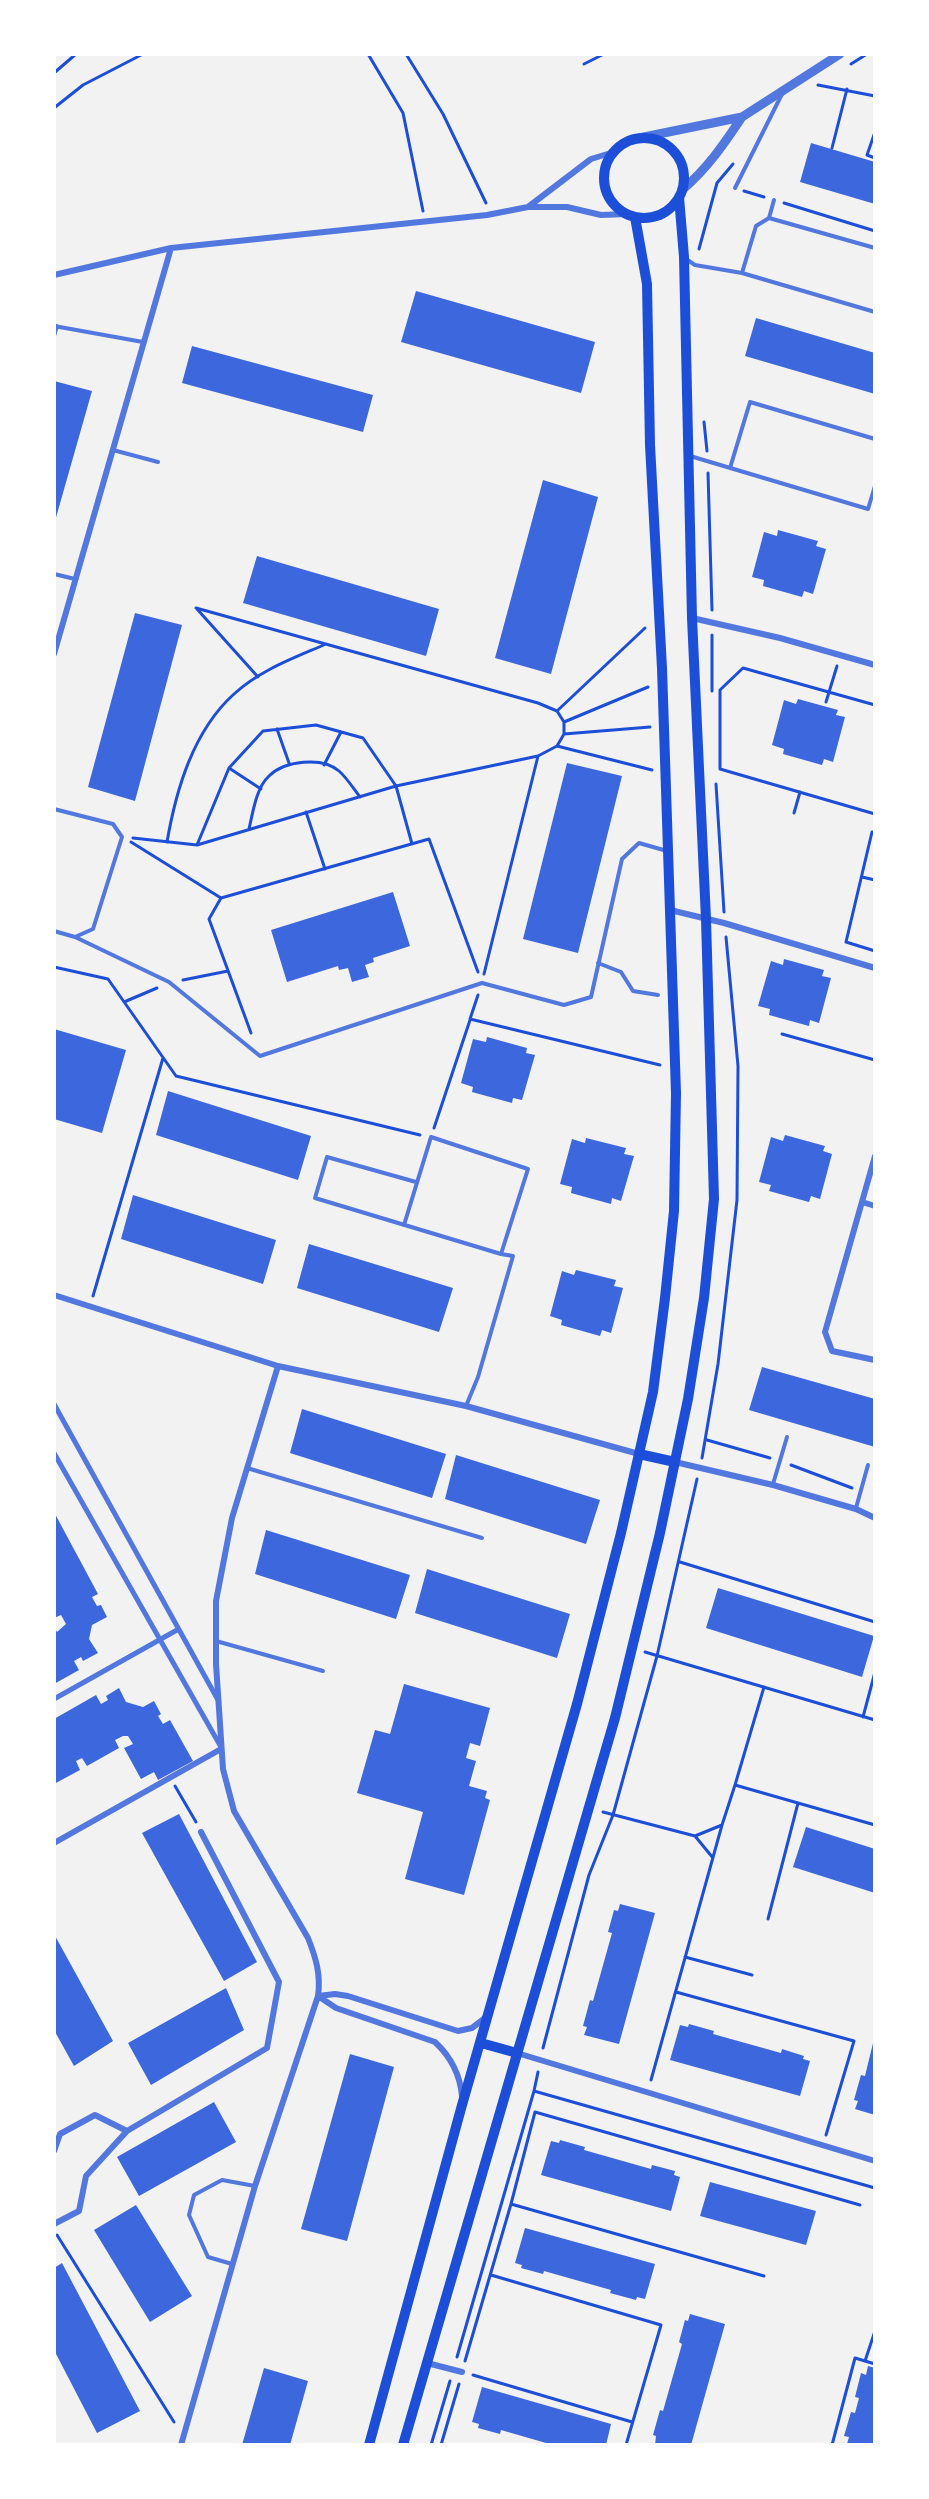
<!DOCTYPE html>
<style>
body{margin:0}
#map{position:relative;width:929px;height:2499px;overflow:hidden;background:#f2f2f2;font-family:"PT Sans",sans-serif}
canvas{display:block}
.frame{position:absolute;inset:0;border:56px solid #fff;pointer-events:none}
</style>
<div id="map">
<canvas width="929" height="2499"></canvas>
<div class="frame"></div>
</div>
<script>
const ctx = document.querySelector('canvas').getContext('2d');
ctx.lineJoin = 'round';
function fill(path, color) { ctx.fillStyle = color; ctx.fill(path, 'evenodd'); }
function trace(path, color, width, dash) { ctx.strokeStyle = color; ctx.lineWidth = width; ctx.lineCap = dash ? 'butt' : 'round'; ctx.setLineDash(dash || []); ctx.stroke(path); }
fill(new Path2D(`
 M811,143L875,162V204L800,182Z
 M416,291L595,342L581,393L401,342Z
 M756,318L875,353V394L745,356Z
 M192,346L373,395L363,432L182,383Z
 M54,381L92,391L55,521H54Z
 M543,480L598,497L551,674L495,658Z
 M778,530L818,541L816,546L826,549L813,594L804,591L802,597L763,586L764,580L752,577L764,532L777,536Z
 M257,556L439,609L426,656L243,603Z
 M135,613L182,625L135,801L88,787Z
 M798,699L838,710L836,715L845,717L833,762L824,759L822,765L783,754L784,749L772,745L784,700L796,704Z
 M567,763L622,776L578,953L523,939Z
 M393,892L410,946L373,958L374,962L365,965L369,977L352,982L348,968L339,970L338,966L287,982L271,930Z
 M784,959L824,970L822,976L831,978L819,1023L810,1020L809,1026L769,1015L770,1009L758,1006L771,961L783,965Z
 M54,1029L126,1050L102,1133L54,1119Z
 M487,1037L527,1048L526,1053L535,1055L522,1100L513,1098L512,1103L472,1092L473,1087L461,1083L473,1039L486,1042Z
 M168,1091L311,1136L298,1180L156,1135Z
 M785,1135L825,1146L823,1151L832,1154L820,1199L811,1196L809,1202L769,1191L771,1185L759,1182L771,1137L783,1141Z
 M586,1138L626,1148L624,1154L634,1156L621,1201L612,1198L611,1204L571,1193L572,1187L560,1184L572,1139L585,1143Z
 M133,1195L276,1240L263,1284L121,1239Z
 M309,1244L453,1288L439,1332L297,1288Z
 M576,1270L616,1280L614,1286L623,1288L611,1333L602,1330L600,1336L561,1325L562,1320L550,1316L562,1271L574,1275Z
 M762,1367L875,1399V1447L749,1410Z
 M302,1409L446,1454L432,1498L290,1453Z
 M456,1455L600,1500L586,1544L445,1499Z
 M54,1512L98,1594L92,1597L97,1606L101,1605L107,1617L92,1625L89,1639L98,1653L83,1661L81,1657L74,1661L79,1670L54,1684V1627L57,1632L66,1624L61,1615L54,1618Z
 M266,1530L410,1575L396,1619L255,1574Z
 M427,1569L570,1614L557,1658L415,1613Z
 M718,1588L874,1636L862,1677L706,1628Z
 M404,1684L490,1708L480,1746L470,1743L466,1758L476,1761L469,1786L487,1791L485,1798L490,1800L464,1895L405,1879L423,1812L357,1793L375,1730L390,1734Z
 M119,1688L126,1702L143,1707L154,1701L161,1714L158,1716L163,1724L170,1720L193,1761L158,1780L154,1772L141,1779L124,1748L133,1744L128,1736H123L115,1740L119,1748L87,1766L82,1758L76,1761L80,1770L54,1784V1719L96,1695L101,1704L108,1700L106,1696Z
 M179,1814L257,1962L224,1981L142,1833Z
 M806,1827L875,1849V1893L793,1867Z
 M620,1904L655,1913L619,2044L584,2035L587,2027L583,2026L590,2000L593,2001L612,1933L608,1932L614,1910L618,1911Z
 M54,1934L113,2041L74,2066L54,2030Z
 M226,1988L244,2030L151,2085L128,2043Z
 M689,2024L714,2031L713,2034L781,2053L782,2049L804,2056L803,2059L810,2061L800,2096L670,2060L680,2025L688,2027Z
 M874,2039H875V2115L855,2109L858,2101L854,2100L861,2075L865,2076Z
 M350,2054L394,2067L347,2241L301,2229Z
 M214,2102L236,2142L139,2196L117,2157Z
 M560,2140L585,2147L584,2150L651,2169L652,2165L675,2171L674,2175L680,2177L671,2211L541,2175L551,2141L559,2143Z
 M710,2182L816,2211L806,2245L700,2216Z
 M136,2205L192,2296L150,2322L94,2230Z
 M525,2228L655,2264L645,2299L637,2297L636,2300L610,2293L611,2290L544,2271L543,2274L521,2268L522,2265L515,2263Z
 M62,2263L140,2411L97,2433L54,2350V2268Z
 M690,2314L725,2324L691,2445H655L656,2436L653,2435L660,2410L663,2411L682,2344L679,2342L685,2320L688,2321Z
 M868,2366L875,2368V2445H850L847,2444L849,2437L844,2436L851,2412L855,2413L859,2398L855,2397L861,2373L866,2375Z
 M264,2368L308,2381L290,2445H242Z
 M482,2387L611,2424L606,2445H553L501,2430L500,2434L478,2428L479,2424L472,2422Z`), '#3d67dc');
trace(new Path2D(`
 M368,54L403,113L423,211
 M406,54L443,114L486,203
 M584,64L604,54
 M851,64L867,54
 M54,73L76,54
 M818,85L875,96
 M54,108L83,85L143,54
 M875,132L867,155L875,158
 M832,148L847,89
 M744,191L764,197
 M784,203L875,231
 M699,249L717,183L733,164
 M704,422L707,451
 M708,473L712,610
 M196,608L538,703L557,711L564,722V734L557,746L538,756L484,974
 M197,609L258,677
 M712,691V635
 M826,702L837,666
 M875,705L743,668L720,690V769L875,814
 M557,711L645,628
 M564,722L648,687
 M277,729L289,763
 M564,734L650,727
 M557,746L652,770
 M324,765L341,732
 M229,768L261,789
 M716,784L724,912
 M306,812L325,869
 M794,813L800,792
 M249,829C253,812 256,788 269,776C284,761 322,756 339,771C347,778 353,788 360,797
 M875,833L872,832L846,942L875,951
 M133,838L197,845L396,786L412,844
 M131,842L221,898
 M167,842C176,790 193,731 234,694C260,670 294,658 326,644
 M197,845L229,768L263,731L316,725L363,738L396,786L538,756
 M862,877L875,880
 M54,967L108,979L176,1076L420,1135
 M183,980L228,971
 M478,995L470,1019L660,1065
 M124,1002L157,988
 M251,1033L209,919L221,898L429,839L478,972
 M782,1034L875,1060
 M434,1128L470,1020
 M93,1296L163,1058
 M707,1440L770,1458
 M702,1458L718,1364L737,1200L738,1066L726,937
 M791,1465L852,1488
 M680,1562L875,1622
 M645,1652L875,1720
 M764,1687L735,1785L875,1825
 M863,1717L875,1672
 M175,1786L196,1822
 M603,1812L695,1836L722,1825
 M695,1836L713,1858
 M768,1919L798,1803
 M685,1957L752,1975
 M676,1992L854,2041L826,2135
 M543,2048L589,1875L613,1815L657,1656L697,1479
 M651,2080L722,1825L735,1785
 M534,2091L875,2188
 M57,2235L174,2422
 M491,2275L661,2325L626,2445
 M764,2276L511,2204L535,2112L860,2205
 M457,2357L534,2091L538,2072
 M465,2361L511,2204
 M865,2361L875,2331
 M473,2375L632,2422
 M431,2445L450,2381
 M441,2445L459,2384
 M832,2445L855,2358L875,2364`), '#1d4ed8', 3);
trace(new Path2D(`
 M735,188L782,94
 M769,218L774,200
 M686,259L695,265L742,273L875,312
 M742,273L756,226L769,218L875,248
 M54,326L143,342
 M54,336L57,326
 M113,450L158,462
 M690,456L868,509L875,486
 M730,468L750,402L875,439
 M54,574L75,579
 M54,809L113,824L122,837L93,929L75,937L54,931
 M75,937L169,982L260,1056L482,983L564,1005L591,997L622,859L639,843L667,851
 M598,963L621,972L633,991L658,995
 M416,1182L327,1157L315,1198L501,1254
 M404,1225L431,1137L528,1169L501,1254L513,1256L478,1377L466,1406
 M247,1468L482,1538
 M773,1484L787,1437
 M856,1508L868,1465
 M216,1641L323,1671
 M232,2264L208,2257L189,2215L194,2195L222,2180L255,2186`), '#5277de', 4);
trace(new Path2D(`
 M54,1404L218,1700
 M54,1453L221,1747
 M54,1699L177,1630`), '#5277de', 5);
trace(new Path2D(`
 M614,152L591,159L528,207H567L601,215L628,214
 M54,275L171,248L487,215L528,207
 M692,618L780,638L875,665
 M54,654L171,248
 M670,910L724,923L875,968
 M875,1156L825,1332L832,1351L875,1360
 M862,1202L875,1206
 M54,1295L278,1366L466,1406L639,1454
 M675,1462L773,1485L856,1509L875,1518
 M54,1843L221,1749
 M318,1996L336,2008L435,2042C451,2057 460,2074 462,2096
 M318,1996L335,1994L348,1996L458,2031L472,2028L485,2018
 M517,2053L875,2161
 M54,2151L60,2134L95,2115L127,2131
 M54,2224L79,2211L86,2176L127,2131L267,2048L279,1982L201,1832
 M427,2363L462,2372
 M181,2445L255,2186L318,1996C321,1975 316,1958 308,1938L234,1811L223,1769L216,1664V1601L232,1518L278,1366`), '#5277de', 6);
trace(new Path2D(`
 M639,138L742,117L840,54
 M682,190C707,169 724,144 742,117`), '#5277de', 9);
trace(new Path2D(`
 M604 178a40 40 0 1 1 80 0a40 40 0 1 1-80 0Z
 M639,1454L675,1462
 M481,2043L517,2053
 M369,2445L462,2105L577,1704L621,1533L653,1392L665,1298L674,1211L676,1093L662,668L650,445L647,284L635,217
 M403,2445L615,1718L660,1533L688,1399L704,1298L714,1199L706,919L692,618L684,257L679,197`), '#1d4ed8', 10);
</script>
